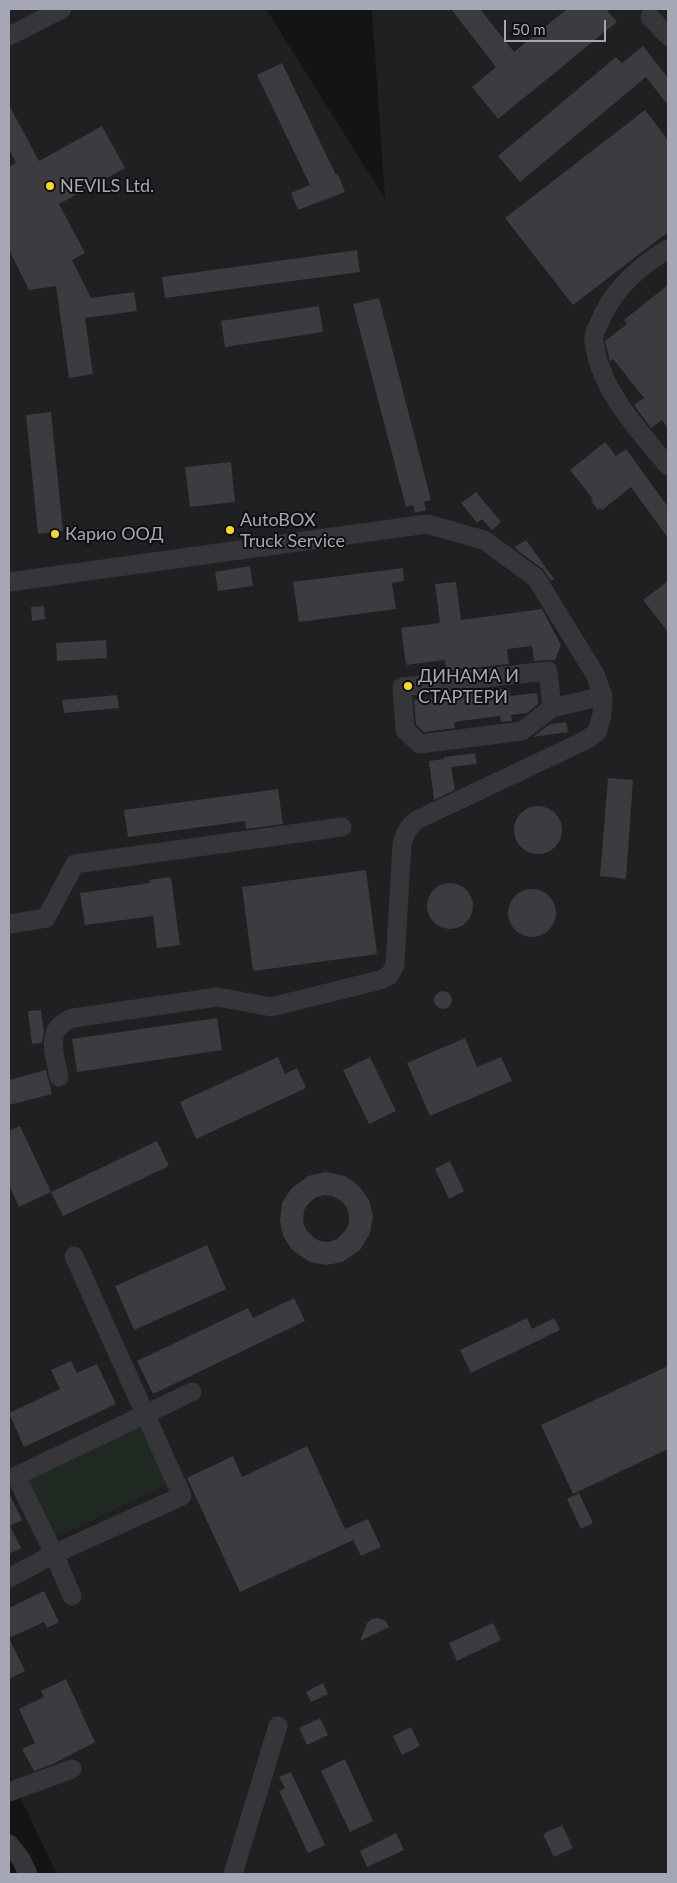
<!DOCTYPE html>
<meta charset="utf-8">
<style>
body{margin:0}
#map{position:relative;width:677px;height:1883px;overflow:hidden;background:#141415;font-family:Lato,sans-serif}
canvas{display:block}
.frame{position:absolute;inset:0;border:10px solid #a5a7b6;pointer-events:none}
.scale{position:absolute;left:504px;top:20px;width:102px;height:22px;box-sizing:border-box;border:2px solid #a5a7b6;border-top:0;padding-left:6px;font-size:15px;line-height:18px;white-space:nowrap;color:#a5a7b6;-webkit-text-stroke:4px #0f0f10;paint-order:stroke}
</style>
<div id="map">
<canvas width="677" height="1883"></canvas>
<div class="frame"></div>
<div class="scale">50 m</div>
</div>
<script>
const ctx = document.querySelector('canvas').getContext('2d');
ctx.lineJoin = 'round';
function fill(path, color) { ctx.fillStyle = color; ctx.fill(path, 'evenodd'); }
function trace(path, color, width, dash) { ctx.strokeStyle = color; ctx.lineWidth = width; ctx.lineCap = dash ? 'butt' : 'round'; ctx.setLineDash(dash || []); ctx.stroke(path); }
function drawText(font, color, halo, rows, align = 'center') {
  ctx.font = font + ' Lato,sans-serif'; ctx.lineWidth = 4; ctx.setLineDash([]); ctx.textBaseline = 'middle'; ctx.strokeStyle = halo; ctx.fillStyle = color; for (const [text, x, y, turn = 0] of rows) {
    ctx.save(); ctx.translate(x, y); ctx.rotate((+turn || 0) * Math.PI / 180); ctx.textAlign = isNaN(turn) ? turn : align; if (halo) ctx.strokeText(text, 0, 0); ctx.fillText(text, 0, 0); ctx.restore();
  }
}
fill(new Path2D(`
 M9,9H266L385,199L372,9H668V1874H57L9,1774Z`), '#202022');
fill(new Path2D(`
 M138,1422L168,1484L54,1538L24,1477Z`), '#202822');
fill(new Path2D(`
 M451,9H480L514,52L567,9H606L617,22L498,119L472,87L496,67Z
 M643,46L668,78V105L646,77L520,182L498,156L616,57L622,63Z
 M282,63L336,175L338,174L345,192L298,210L291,193L310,185L257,75Z
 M9,105L39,161L102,126L125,168L59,204L85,253L72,260L91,298L134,292L137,311L85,318L93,374L69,378L56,286L29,290L9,250V167L16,163L9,149Z
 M645,110L668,140V232L573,305L505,218Z
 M357,250L360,272L165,298L162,277Z
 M668,285V428L662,420L651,428L634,405L644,398L613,359L610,361L605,341L627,324L624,320Z
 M379,298L431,500L424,502L426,510L415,513L413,505L406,507L353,304Z
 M319,306L323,332L225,347L221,321Z
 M51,412L63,531L38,534L26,415Z
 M605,442L616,456L626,449L668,507V538L631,487L602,510L600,508L598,510L591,500L593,499L570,470Z
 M231,462L235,502L190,507L185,467Z
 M476,492L501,522L492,530L482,519L477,523L461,503Z
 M526,540L554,579L551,581L543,569L518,551L515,547Z
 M250,566L253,586L218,591L215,572Z
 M403,568L404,581L392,583L396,609L299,622L293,582Z
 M668,581V632L643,600Z
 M456,582L461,620L542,609L561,645L555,660L534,661L532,646L507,649L509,664L446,671L445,660L406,665L401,628L440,623L435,584Z
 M44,606L45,619L32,621L31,607Z
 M106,640L107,658L57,661L56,643Z
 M509,688L510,696L537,693L538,704L527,713L511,715L512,721L501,722L500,716L454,722L455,728L424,732L416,725L414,700Z
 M117,695L119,708L64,713L62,700Z
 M566,722L568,732L533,737L550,724Z
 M475,753L477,764L451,767L455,790L434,800L429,761L444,759V757Z
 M608,778L633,780L626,879L600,876Z
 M278,789L283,824L246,829L245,821L128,837L124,810Z
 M514 830a24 24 0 1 1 48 0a24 24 0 1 1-48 0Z
 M366,870L377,954L253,971L242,887Z
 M171,877L180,945L157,948L153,916L85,925L80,893L150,883L149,880Z
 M427 906a23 23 0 1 1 46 0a23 23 0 1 1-46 0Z
 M508 913a24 24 0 1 1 48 0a24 24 0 1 1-48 0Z
 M434 1000a9 9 0 1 1 18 0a9 9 0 1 1-18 0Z
 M41,1010L44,1032L42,1043L32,1044L28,1011Z
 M217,1018L222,1050L77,1072L72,1039Z
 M465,1038L477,1067L501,1057L512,1081L430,1116L407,1063Z
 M278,1057L285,1074L297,1068L306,1088L196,1139L180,1102Z
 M370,1057L396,1111L369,1124L343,1070Z
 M46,1070L52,1094L9,1105V1080Z
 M20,1126L51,1192L19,1207L9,1185V1131Z
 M157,1141L169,1166L63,1216L51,1192Z
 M450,1161L464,1191L449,1199L435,1169Z
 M325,1172L345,1176L359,1186L369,1200L373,1216L370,1233L360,1250L342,1262L326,1265L310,1262L292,1250L283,1236L280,1220L282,1203L291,1189L308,1176ZM324,1195L332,1196L340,1200L346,1206L349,1214V1222L346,1230L337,1239L329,1242L320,1241L313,1237L307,1231L303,1223L304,1210L309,1203L315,1198Z
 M207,1245L226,1289L134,1330L115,1286Z
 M294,1298L305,1321L153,1394L137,1361L248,1308L253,1318Z
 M527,1318L532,1329L554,1318L560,1330L471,1373L460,1350Z
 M71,1361L77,1373L97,1364L116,1404L24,1447L9,1413L60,1389L51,1370Z
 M668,1366V1449L573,1494L541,1425Z
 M307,1446L345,1529L368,1519L381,1547L361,1556L353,1540L240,1592L187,1478L233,1456L242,1477Z
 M9,1493L22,1520L10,1526L21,1548L9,1554Z
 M579,1493L593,1523L581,1529L567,1499Z
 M44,1591L59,1622L47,1628L44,1622L9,1638L25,1671L9,1679V1608Z
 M378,1618L386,1621L389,1627L360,1641L367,1623L372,1619Z
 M493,1623L501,1640L457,1661L449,1643Z
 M66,1679L95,1742L53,1764L34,1771L22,1749L35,1743L19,1709L44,1697L41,1691Z
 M323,1683L328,1694L311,1702L306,1692Z
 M320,1718L328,1735L307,1745L299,1728Z
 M411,1727L420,1746L402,1755L393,1736Z
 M345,1759L373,1821L350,1832L321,1771Z
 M291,1772L325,1845L308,1853L279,1791L285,1788L279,1777Z
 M562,1825L573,1848L554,1857L543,1834Z
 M396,1833L404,1850L367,1867L360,1851Z`), '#3b3b40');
trace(new Path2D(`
 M650,17L668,36
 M9,36L62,9
 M668,249C638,267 610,293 598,326C596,329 594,333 594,337C593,340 595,345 595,348C603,393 640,432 668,466
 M9,582L427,524L484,540L536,578L595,674L603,696L552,708L522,731L420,744L405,730L402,687L548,671L552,708
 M9,924L46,918L75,864L342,827
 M59,1077C55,1053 43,1029 73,1018L218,997L271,1007L380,980L390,975L395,964L402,844C405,833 408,827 417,820L586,740L597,732L602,715L603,696
 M9,1578L54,1554L182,1496L74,1256
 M72,1596L54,1554L16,1476L192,1392
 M9,1792L72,1769
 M9,1844L21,1859L28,1874
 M233,1874L278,1726`), '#35353a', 19);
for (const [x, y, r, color] of [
 [50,186,5,"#f3db2e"],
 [230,530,5,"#f3db2e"],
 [55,534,5,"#f3db2e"],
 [408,686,5,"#f3db2e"]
]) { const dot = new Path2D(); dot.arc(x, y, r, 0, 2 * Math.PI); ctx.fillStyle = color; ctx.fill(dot); trace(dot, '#0f0f10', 2); }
drawText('18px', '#a5a7b6', '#0f0f10', [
 ["NEVILS Ltd.",60,186],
 ["AutoBOX",240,520],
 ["Truck Service",240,541],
 ["Карио ООД",65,534],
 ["ДИНАМА И",418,676],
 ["СТАРТЕРИ",418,697]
], 'left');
</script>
